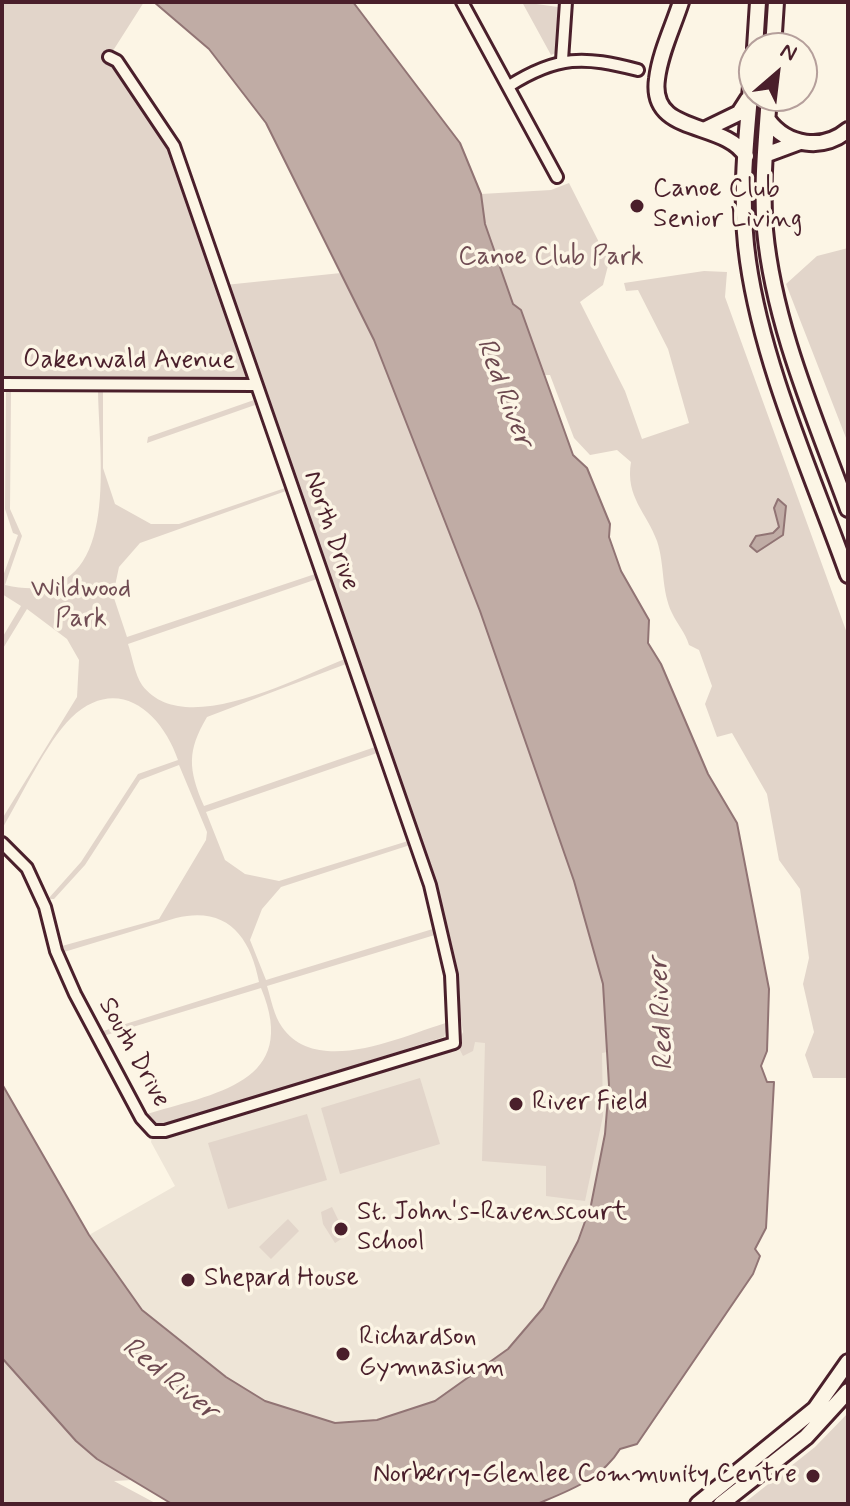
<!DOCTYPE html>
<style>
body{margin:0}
#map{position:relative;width:850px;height:1506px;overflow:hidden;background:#fcf5e5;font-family:Mynerve,sans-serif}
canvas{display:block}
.frame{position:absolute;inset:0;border:4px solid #4a1f2b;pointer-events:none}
.north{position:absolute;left:738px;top:32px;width:80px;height:80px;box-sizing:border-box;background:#fcf5e5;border:2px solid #b59f9b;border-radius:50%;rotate:28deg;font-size:22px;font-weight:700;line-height:32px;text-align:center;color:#4a1f2b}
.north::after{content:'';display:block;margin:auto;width:28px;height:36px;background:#4a1f2b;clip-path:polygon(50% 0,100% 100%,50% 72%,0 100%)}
</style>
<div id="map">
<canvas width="850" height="1506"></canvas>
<div class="frame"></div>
<div class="north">N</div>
</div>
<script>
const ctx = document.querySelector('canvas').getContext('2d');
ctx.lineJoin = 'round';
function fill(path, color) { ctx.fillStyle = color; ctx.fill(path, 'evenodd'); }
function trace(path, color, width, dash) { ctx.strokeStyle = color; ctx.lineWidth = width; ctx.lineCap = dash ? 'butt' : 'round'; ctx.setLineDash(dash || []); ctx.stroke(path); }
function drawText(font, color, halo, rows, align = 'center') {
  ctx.font = font + ' Mynerve,sans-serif'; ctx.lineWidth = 7; ctx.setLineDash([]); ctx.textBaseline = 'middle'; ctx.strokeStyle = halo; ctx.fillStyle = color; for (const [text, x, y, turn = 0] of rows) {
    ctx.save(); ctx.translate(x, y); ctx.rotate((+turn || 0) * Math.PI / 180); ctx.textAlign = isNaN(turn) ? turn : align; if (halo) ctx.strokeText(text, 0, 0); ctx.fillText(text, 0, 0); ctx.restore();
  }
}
fill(new Path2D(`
 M452,1039L607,1052L609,1085L605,1134L591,1205L578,1241L543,1308L508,1349L435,1401L377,1420L335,1423L265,1401L226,1377L142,1310L89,1235L175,1186L151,1142L153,1131Z`), '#eee5d7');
fill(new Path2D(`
 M2,2H144L109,57L174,146L249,380L2,379Z
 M522,2L558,7V52L551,55Z
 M569,183L609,262L603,285L580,302L625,391L642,439L689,423L668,349L638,290L626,291L624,283L704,271L727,272L725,297L848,636V1078H813L805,1055L814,1032L803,984L809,958L800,889L779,860L767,794L732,733L717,737L705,704L712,686L699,650L689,645C685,632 677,624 672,613C661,590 665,565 657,541C647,513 625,497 631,462L617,450L590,455L574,438L550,375H544L521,310L513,304L485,224L481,194L551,190Z
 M848,248V443L786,284L817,256Z
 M341,273L374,340L480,611L574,881L603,984L607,1052L602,1053L603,1116L585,1201L546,1196V1166L482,1161L485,1043L475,1042L473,1051L463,1056L457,1044L463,1032L448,935L422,845L319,548L289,475L225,285Z
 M6,390H11L10,509L22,536L5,585C124,612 99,462 98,391L103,390V468L115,504L151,524H179L285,488L286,491L140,543L119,567L113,595L127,637L315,574L317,579L128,644C132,656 135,675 142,685C183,740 295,678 345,659L346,664L207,717C187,751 188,769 204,806L375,747L377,753L206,812L225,860L245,874L279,881L408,841L410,845L281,887L262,909L250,940L266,980L436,928L438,934L267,986C271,999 274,1016 282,1027C318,1078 404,1035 449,1022L444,1037L167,1125H154L144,1115C214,1093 301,1084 261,988L103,1036L100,1032L259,982C250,936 227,906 176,918L64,952L62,946L159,919L206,840L207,832L179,765L140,780L85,865L54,899H48L81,862L138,774L178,760C161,711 117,674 71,718C47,741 20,799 2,829V819L77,697L79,660L67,639L27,609L2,650V638L21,606L2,594V579L18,535L13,533L5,509Z
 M254,400L255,405L147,443L148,437Z
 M420,1078L440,1144L340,1174L321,1108Z
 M307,1114L327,1180L228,1209L208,1143Z
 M332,1207L346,1236L335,1243L323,1224L321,1212Z
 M288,1219L299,1231L271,1259L259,1247Z
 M2,1358L76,1441L132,1480L114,1481L157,1504H2Z
 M848,1413V1504H743L815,1447Z`), '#e2d5ca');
const water = new Path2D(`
 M154,2H353L460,143L481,194L485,224L513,304L521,310L573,455L587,468L610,524L609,537L621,571L649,620L648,643L661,664L708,774L737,823L769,989L767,1051L761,1066L767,1082H774L766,1228L755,1249L760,1256L753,1274L637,1444L620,1449C602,1479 568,1491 537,1504H172L97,1459L76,1441L2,1358V1084L89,1235L142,1310L226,1377L265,1401L335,1423L377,1420L435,1401L508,1349L543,1308L578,1241L591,1205L605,1134L609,1085L603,984L574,881L480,611L374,340L266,123L209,49Z
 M778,499L786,506L783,535L757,552L750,546L756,536L773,533L779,527L774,508Z`);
fill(water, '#c0aca5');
trace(water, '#917474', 2);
const minor = new Path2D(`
 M462,2L557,177
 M562,60L566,2
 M509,86C558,55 584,56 638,70
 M2,384L255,385
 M2,843L27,868L45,907L56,951L75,994L141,1118L153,1131H165L454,1043L451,975L430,885L174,146L117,61L109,57`);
const major = new Path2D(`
 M681,2C673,27 660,53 657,79C649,136 724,120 746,156
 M755,48L758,2
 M773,48L776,2
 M754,54C748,123 738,193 748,261C763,367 812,474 848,575
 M769,96C766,141 761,185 765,230C774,326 815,418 848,509
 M768,120C787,146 823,151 848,130
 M706,129L739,113L748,99
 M765,155L800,142
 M698,1504L815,1409L848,1362
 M721,1504L806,1437L848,1391`);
trace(minor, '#4a1f2b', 16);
trace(major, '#4a1f2b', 20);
trace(minor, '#fcf5e5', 10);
trace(major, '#fcf5e5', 14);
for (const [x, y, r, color] of [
 [637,206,8,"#4a1f2b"],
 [516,1104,8,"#4a1f2b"],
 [341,1229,8,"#4a1f2b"],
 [188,1280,8,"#4a1f2b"],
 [343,1354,8,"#4a1f2b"],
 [813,1476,8,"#4a1f2b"]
]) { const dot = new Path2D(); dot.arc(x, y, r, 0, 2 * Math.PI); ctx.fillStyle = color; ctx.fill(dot); trace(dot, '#fcf5e5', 3); }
drawText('26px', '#4a1f2b', '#fcf5e5', [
 ["Canoe Club",653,191],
 ["Senior Living",653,221],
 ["River Field",532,1104],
 ["St. John's-Ravenscourt",357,1214],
 ["School",357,1244],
 ["Shepard House",204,1280],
 ["Richardson",359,1339],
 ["Gymnasium",359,1369],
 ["Norberry-Glenlee Community Centre",797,1476,"right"]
], 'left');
drawText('26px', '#704c53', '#fcf5e5', [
 ["Canoe Club Park",551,259],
 ["Wildwood",81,591],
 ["Park",81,621]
]);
drawText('26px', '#4a1f2b', '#fcf5e5', [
 ["Oakenwald Avenue",129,362],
 ["North Drive",330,531,71],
 ["South Drive",133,1053,61]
]);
drawText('italic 28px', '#6d4950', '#fcf5e5', [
 ["Red River",503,393,69],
 ["Red River",663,1014,-93],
 ["Red River",169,1380,39]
]);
</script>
